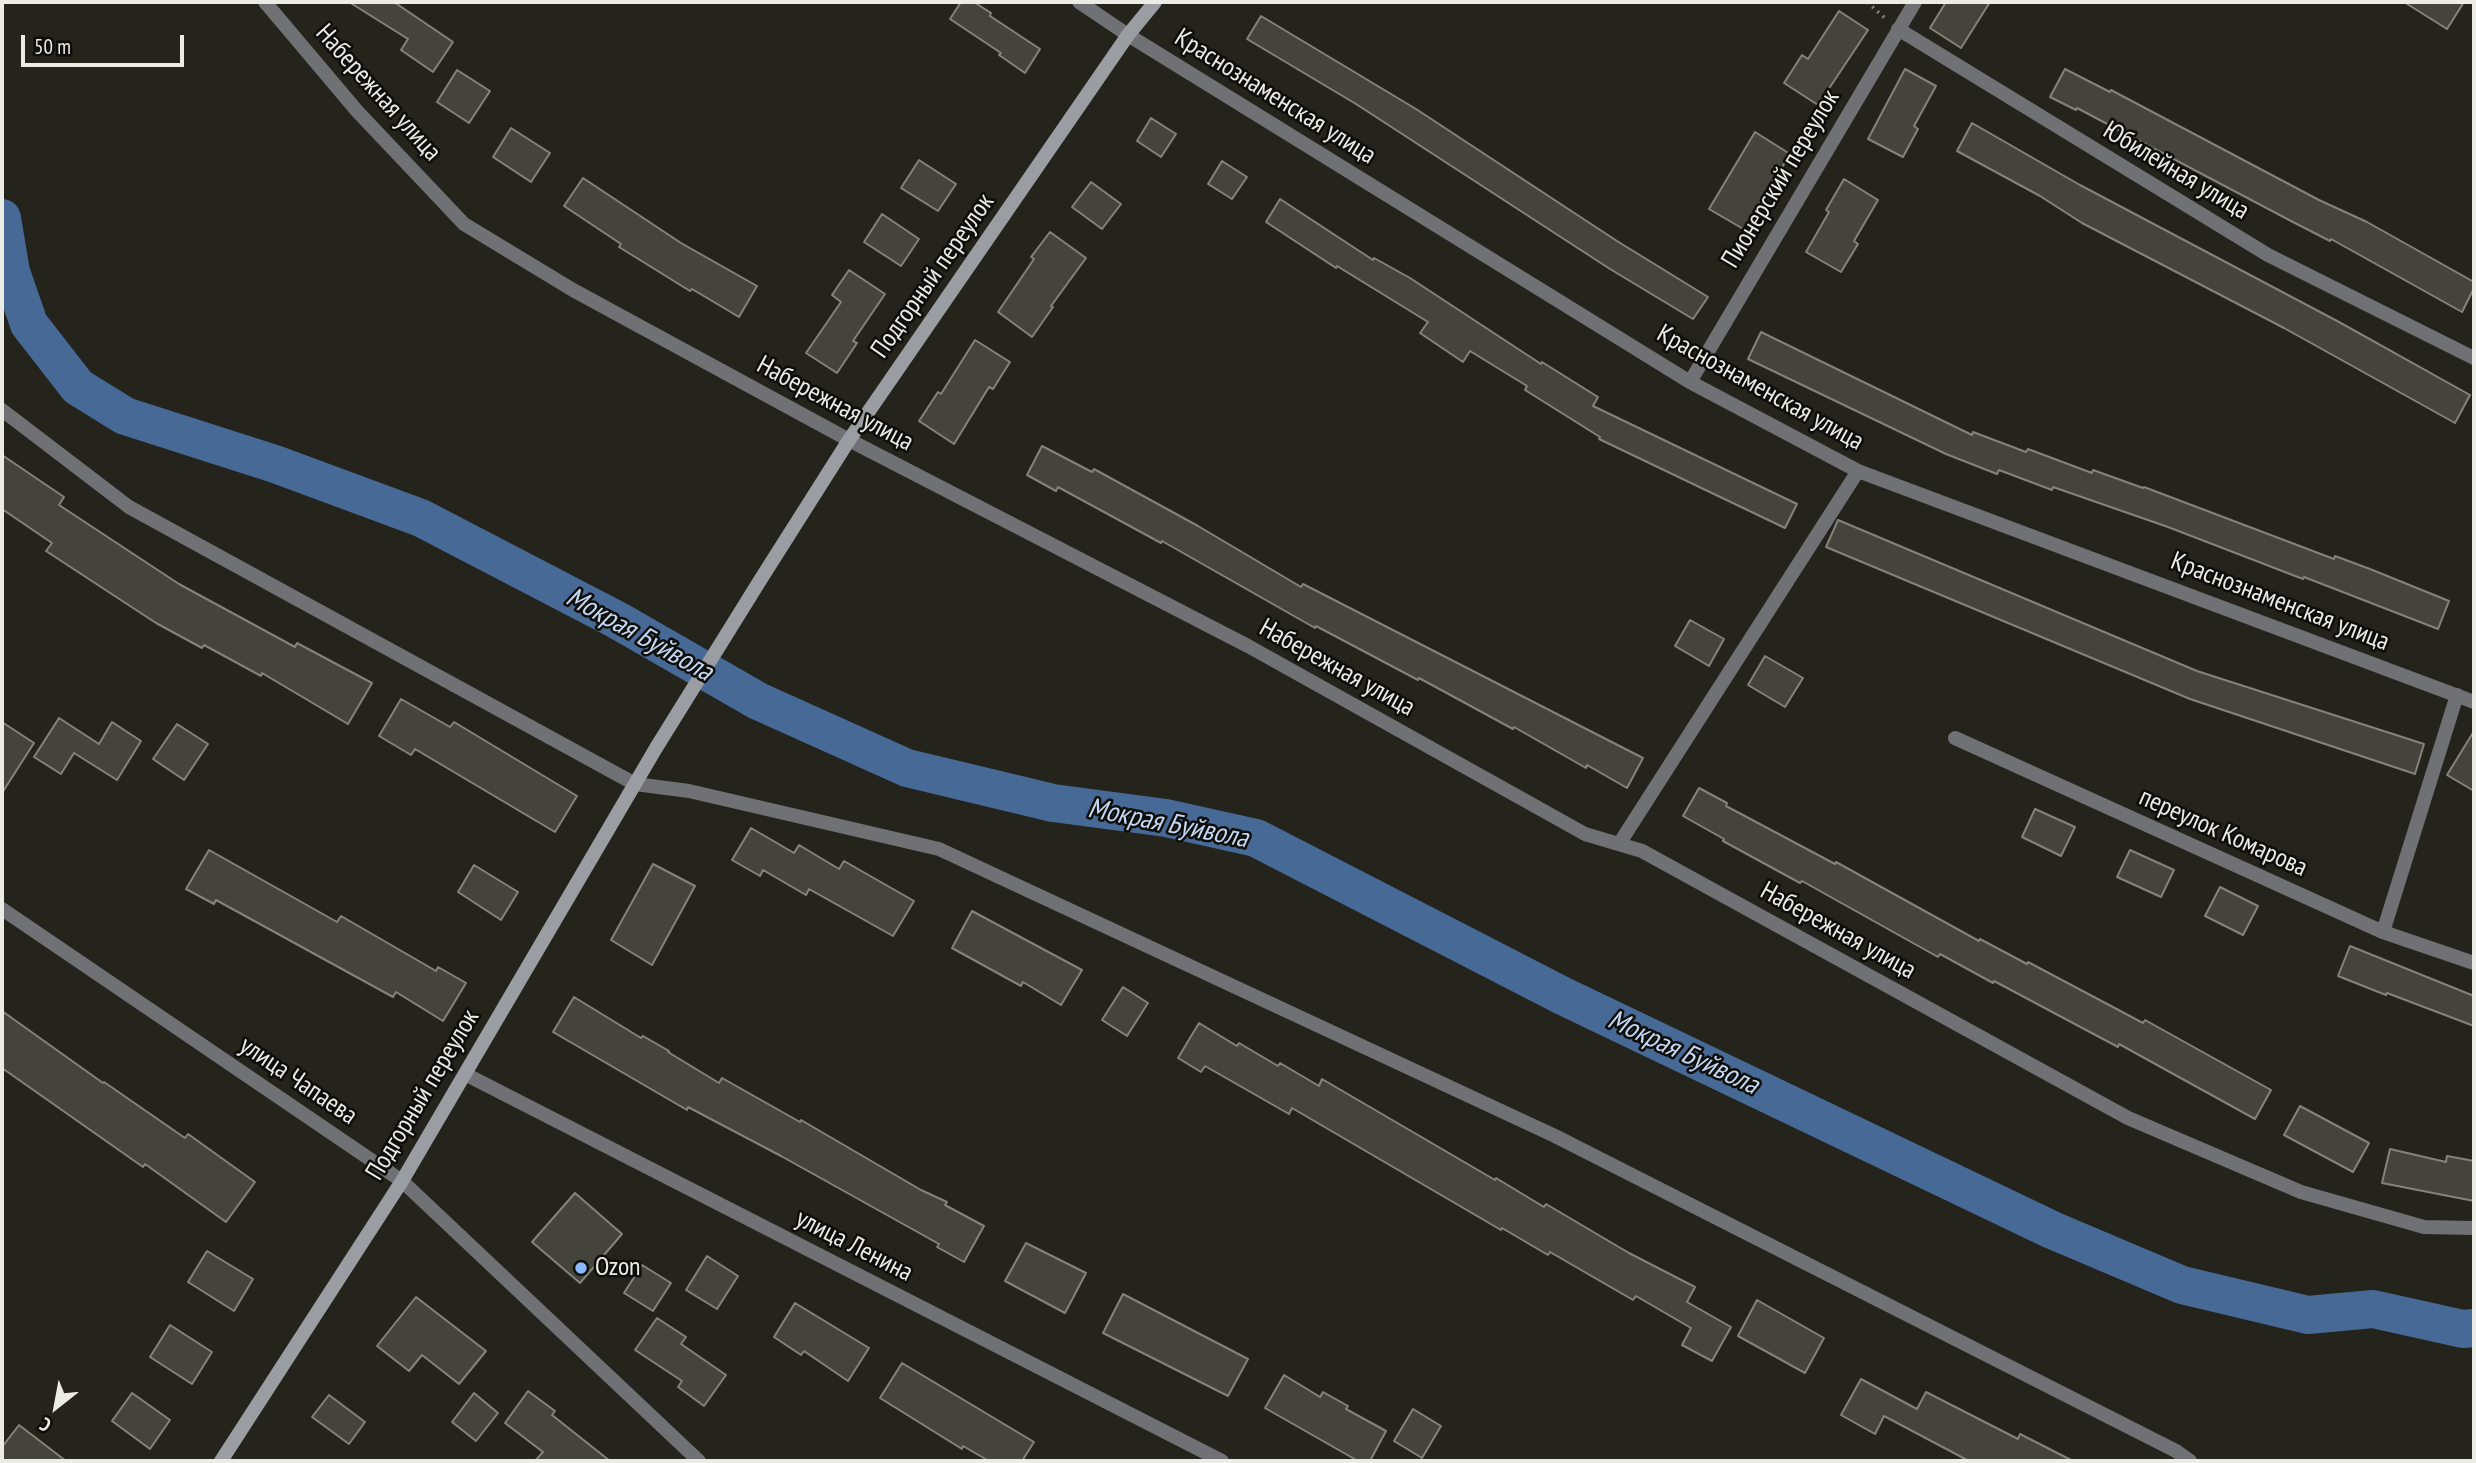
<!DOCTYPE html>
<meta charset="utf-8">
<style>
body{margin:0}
#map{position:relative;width:2476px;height:1463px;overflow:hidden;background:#24241d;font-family:"PT Sans Narrow",sans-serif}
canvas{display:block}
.frame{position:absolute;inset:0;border:4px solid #ecece7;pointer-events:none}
.north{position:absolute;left:21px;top:1372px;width:70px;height:70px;-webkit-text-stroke:5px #0d0d0a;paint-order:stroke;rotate:211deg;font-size:19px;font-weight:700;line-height:28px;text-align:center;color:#ecece7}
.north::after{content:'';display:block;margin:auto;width:24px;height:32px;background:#ecece7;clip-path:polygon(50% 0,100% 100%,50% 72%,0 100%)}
.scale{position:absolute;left:21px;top:35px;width:163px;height:32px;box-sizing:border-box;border:4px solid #ecece7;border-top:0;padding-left:9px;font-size:21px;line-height:24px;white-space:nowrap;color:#ecece7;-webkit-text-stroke:5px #0d0d0a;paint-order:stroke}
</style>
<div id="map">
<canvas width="2476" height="1463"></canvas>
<div class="frame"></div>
<div class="north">С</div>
<div class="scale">50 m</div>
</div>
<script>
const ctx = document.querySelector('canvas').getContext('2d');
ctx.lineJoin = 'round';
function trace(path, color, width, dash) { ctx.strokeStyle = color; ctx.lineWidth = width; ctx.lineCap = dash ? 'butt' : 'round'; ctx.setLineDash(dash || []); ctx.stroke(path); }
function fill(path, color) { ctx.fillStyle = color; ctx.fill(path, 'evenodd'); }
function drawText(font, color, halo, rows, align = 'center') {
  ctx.font = font + ' "PT Sans Narrow",sans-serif'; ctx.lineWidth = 5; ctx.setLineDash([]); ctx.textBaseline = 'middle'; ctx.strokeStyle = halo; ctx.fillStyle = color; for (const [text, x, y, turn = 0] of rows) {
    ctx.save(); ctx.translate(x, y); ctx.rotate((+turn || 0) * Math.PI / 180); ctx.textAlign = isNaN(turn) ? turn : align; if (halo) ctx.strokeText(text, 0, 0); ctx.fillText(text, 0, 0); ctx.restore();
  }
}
trace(new Path2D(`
 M2,218L11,272L29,324L78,387L125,416L275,464L421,518L617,620L758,701L907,768L1053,803L1166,818L1256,838L1563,996L2052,1230L2182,1285L2308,1315L2373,1309L2463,1329L2474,1328`), '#476996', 38);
const building = new Path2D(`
 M349,2H394L453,42L433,72L401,50L408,39Z
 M961,2H974L991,13L990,16L1040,49L1025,73L999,55L1001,53L950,19Z
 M1946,2H1990L1961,48L1930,28Z
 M2404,2H2464L2447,29Z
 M1839,11L1868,30L1818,105L1784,83L1802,55L1808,59Z
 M1261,16L1416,109L1617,241L1708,297L1693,319L1610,269L1356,104L1247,39Z
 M1905,69L1936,86L1914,126L1918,129L1903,157L1868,139Z
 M2065,69L2110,92L2111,90L2319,200L2367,222L2474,282V288L2462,312L2331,239L2330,241L2291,221L2077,108L2076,110L2050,97Z
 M457,70L490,91L469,123L437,102Z
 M1151,118L1176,134L1161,157L1137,141Z
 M1972,123L2080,185L2339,322L2470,395L2455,423L2284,328L2082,223L2040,196L1957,151Z
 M511,128L550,153L531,182L493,157Z
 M1755,132L1790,154L1745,230L1709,209Z
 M919,160L956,184L938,211L901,188Z
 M1222,161L1247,177L1232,199L1208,184Z
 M583,178L681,243L757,286L739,317L692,289L690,291L619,247L621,244L564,206Z
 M1844,179L1878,200L1854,241L1858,244L1841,272L1806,252L1829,212L1826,210Z
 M1091,182L1121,204L1102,229L1072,207Z
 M1280,199L1373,260L1374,258L1410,278L1541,364L1542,362L1598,397L1593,406L1797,504L1785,528L1599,439L1600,437L1525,390L1527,386L1470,351L1463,362L1420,333L1428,322L1337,266L1336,268L1266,222Z
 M882,214L919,239L901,266L864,242Z
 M1050,232L1086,258L1051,306L1053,307L1032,337L998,312L1034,259L1031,257Z
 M849,270L885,294L853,341L857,343L837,373L806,353L841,302L832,295Z
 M1761,332L1972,435L1973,432L2026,452L2028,449L2092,473L2093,470L2143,488L2144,487L2334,559L2335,556L2370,569L2449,601L2438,629L2304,577L2303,579L2168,527L2053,487L2052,490L1999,470L1997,474L1946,454L1748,359Z
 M975,340L1010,362L993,389L989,387L954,444L919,421L938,392L941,394Z
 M1042,446L1092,472L1094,469L1198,526L1301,587L1303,584L1643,758L1627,788L1587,765L1586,768L1514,727L1513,729L1419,678L1418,680L1316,626L1315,628L1162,541L1161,543L1058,487L1056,491L1027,475Z
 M2,455L64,497L59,505L179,584L295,647L297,643L372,683L348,724L262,673L261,676L204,645L202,648L156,623L46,551L52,543L2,509Z
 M1838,520L2197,671L2424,744L2415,774L2190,699L1826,547Z
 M1690,620L1724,639L1709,666L1675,646Z
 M1765,656L1803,678L1785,707L1748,685Z
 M401,699L450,727L454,722L577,796L555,832L415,749L411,755L379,736Z
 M59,718L99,744L112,722L141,741L117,780L74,753L61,774L34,757Z
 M2,722L34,743L2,793Z
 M177,724L208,744L184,780L153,759Z
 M2474,731V791L2447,775Z
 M1699,788L1727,803L1726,806L1835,864L1836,862L1979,941L1980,939L2027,964L2028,962L2143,1023L2145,1020L2271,1090L2255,1119L2119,1044L2118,1047L1994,981L1993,983L1940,954L1938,957L1802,881L1800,883L1723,841L1724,839L1683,816Z
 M2035,809L2075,827L2061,856L2022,837Z
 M751,828L794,853L799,845L839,869L844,861L914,901L893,936L809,889L806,895L763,870L760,876L732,860Z
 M209,850L337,922L341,916L436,971L438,967L466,983L443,1021L396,992L393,997L216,900L214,904L186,889Z
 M2130,850L2174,870L2161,897L2117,877Z
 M653,864L695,886L652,965L611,940Z
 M474,865L518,892L501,920L458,892Z
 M2220,887L2258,906L2243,935L2205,916Z
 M972,911L1082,970L1061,1005L1023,982L1021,986L952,948Z
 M2350,946L2474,996V1026L2387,993L2386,995L2338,976Z
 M1123,987L1148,1003L1127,1036L1102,1020Z
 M574,997L641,1038L643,1036L669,1051L668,1052L719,1083L722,1078L800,1122L801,1120L921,1190L947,1202L945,1205L984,1226L964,1262L937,1247L939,1244L781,1156L688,1107L687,1110L553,1032Z
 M2,1011L103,1083L104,1082L185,1138L188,1134L255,1182L226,1222L145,1164L143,1167L2,1068Z
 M1199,1023L1237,1046L1239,1043L1278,1066L1280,1063L1319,1086L1322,1079L1495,1180L1496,1178L1544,1207L1546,1204L1629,1253L1695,1287L1687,1302L1731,1327L1712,1361L1682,1345L1691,1328L1636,1296L1633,1300L1550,1252L1548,1255L1502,1228L1501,1230L1292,1108L1289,1114L1205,1066L1201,1072L1178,1058Z
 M2300,1106L2369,1143L2353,1172L2284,1135Z
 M2390,1149L2446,1162L2447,1156L2474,1161V1201L2382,1183Z
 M575,1193L622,1234L580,1283L532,1242Z
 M1026,1243L1086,1273L1065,1313L1005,1281Z
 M207,1251L253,1279L234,1311L188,1282Z
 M707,1256L738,1276L717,1309L686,1290Z
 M642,1265L671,1283L653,1311L624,1293Z
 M1123,1294L1248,1359L1228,1396L1103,1333Z
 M416,1297L486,1351L459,1384L422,1355L409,1371L377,1346Z
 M1757,1300L1824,1338L1805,1373L1738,1336Z
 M795,1303L869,1348L848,1381L804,1351L801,1355L774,1337Z
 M657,1318L686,1337L681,1344L726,1375L704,1406L678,1387L682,1381L635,1350Z
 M170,1325L212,1352L192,1384L150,1357Z
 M902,1363L1034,1442L1022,1461H989L963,1446L962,1449L880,1398Z
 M1284,1375L1320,1397L1323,1392L1348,1406L1346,1409L1386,1431L1370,1461H1358L1265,1408Z
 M1861,1379L1917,1409L1926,1392L2018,1439L2020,1434L2073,1461H1969L1884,1416L1875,1434L1841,1415Z
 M528,1391L555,1411L552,1415L610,1461H535L543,1452L505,1423Z
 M132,1393L170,1420L150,1449L112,1421Z
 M474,1393L498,1413L476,1441L452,1422Z
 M329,1395L365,1422L349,1444L312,1417Z
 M1413,1409L1441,1426L1422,1458L1394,1441Z
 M19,1425L66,1461H2V1447Z`);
fill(building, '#44443d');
trace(building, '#83837a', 2);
trace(new Path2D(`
 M1867,2L1886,19`), '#868680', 3.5, [2, 5]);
trace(new Path2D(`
 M265,2L357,111L464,224L573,290L849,440L1248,646L1585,834L1642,851L2128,1118L2301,1192L2424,1227L2474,1228
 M1079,2L1128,35L1690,382L1858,471L2474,702
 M1898,29L2268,255L2474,358
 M1690,382L1915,2
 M2,410L129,507L635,784L689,791L939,849L1555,1136L2176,1451L2190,1461
 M1955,738L2383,932L2474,963
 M1619,844L1858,471
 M2,909L402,1181L699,1461
 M2383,932L2457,695
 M465,1074L1222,1461`), '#6f7174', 14);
trace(new Path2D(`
 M221,1461L402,1181L656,748L759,582L849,440L1128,35L1155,2`), '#9a9ea3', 14);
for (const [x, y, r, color] of [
 [581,1268,7,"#89bafc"]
]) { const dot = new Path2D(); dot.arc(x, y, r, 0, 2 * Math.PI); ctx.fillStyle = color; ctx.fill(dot); trace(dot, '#0d0d0a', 2.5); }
drawText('26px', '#ecece7', '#0d0d0a', [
 ["Набережная улица",378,93,48],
 ["Краснознаменская улица",1275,97,32],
 ["Юбилейная улица",2176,171,31],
 ["Пионерский переулок",1781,179,-59],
 ["Подгорный переулок",933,276,-55],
 ["Краснознаменская улица",1760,388,29],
 ["Набережная улица",835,404,28],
 ["Краснознаменская улица",2280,602,21],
 ["Набережная улица",1337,668,29],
 ["переулок Комарова",2223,833,24],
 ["Набережная улица",1838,931,29],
 ["улица Чапаева",298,1081,34],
 ["Подгорный переулок",423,1095,-59],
 ["улица Ленина",854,1246,27]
]);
drawText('26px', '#ecece7', '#0d0d0a', [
 ["Ozon",595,1268]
], 'left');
drawText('italic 28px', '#c4d8f5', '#0d0d0a', [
 ["Мокрая Буйвола",639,635,29],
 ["Мокрая Буйвола",1168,824,11],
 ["Мокрая Буйвола",1683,1053,25]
]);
</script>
